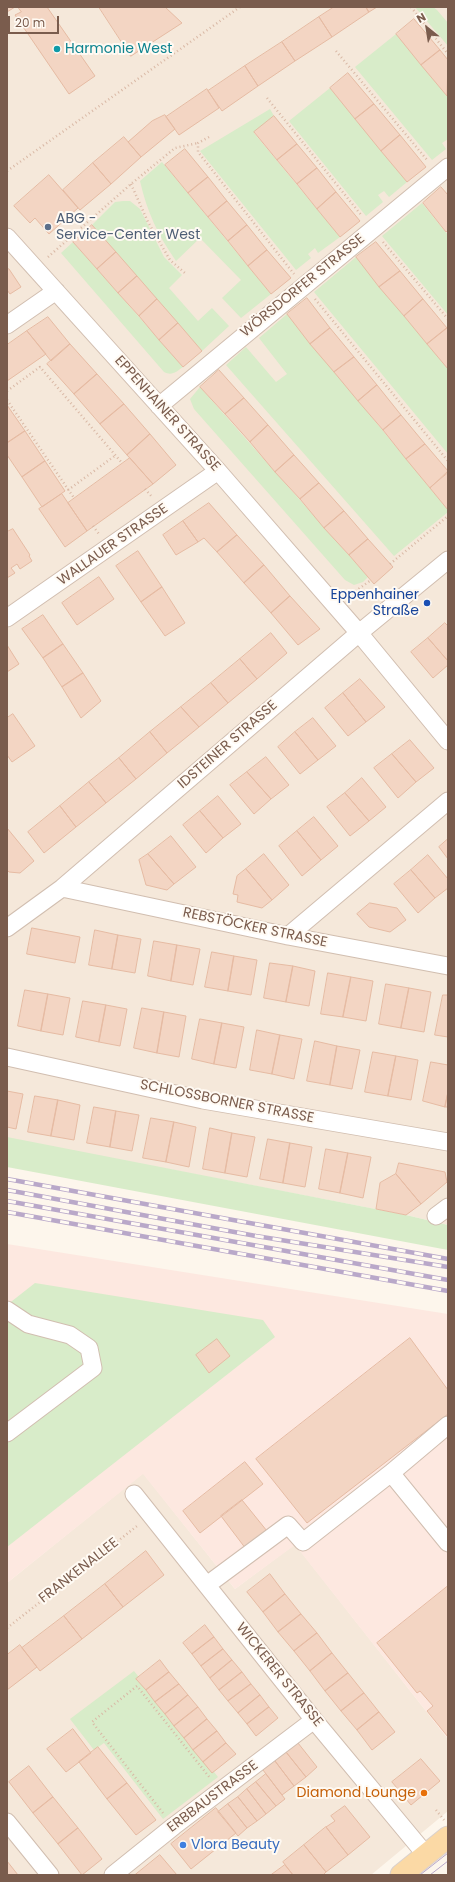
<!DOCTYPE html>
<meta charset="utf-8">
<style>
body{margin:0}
#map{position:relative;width:455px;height:1882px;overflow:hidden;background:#fdf6ec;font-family:Poppins,sans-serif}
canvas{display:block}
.frame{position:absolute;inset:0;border:8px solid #7a5c4d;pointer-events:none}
.north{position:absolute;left:407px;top:8px;width:40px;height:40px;-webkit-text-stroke:3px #fffaf3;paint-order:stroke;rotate:330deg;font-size:11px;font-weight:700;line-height:16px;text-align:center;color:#7a5c4d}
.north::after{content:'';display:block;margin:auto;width:14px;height:18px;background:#7a5c4d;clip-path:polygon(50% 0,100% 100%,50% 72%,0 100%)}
.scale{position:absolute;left:8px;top:16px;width:51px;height:18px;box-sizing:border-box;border:2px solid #7a5c4d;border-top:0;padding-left:5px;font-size:12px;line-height:14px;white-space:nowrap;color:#7a5c4d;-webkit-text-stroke:3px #fffaf3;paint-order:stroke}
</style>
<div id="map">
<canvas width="455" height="1882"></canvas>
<div class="frame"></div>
<div class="north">N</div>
<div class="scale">20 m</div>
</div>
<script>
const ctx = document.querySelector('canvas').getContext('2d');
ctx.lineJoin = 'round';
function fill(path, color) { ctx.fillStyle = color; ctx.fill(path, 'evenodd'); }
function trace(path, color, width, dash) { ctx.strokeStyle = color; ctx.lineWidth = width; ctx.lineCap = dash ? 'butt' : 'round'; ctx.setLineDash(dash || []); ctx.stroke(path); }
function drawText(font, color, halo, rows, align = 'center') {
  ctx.font = font + ' Poppins,sans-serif'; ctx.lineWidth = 4; ctx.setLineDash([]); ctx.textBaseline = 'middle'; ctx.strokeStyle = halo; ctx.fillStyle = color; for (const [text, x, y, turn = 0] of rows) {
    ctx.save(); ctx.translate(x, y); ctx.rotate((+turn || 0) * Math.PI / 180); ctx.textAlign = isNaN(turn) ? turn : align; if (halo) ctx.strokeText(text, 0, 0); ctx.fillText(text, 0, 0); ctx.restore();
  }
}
fill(new Path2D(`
 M7,7H448V1225L406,1215L7,1138Z
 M143,1473L235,1589L295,1544L448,1739V1811L371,1875H7V1583Z`), '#f5e8da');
fill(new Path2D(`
 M7,1244L448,1314V1739L295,1545L235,1589L143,1474L7,1583Z`), '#fde8e0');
fill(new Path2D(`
 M415,7H433L437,10L448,23V46Z
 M396,34L448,97V139L442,143L446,149L432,160L355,67Z
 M330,88L407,182L389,197L384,191L378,195L383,202L366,216L289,121Z
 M270,109L274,116L254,133L340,237L318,253L315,248L308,254L311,258L296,270L200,151Z
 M162,162L271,294L241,318L222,298L241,280L200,238L176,261C158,235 147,212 140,181Z
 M123,201H130L140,209L164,257L182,275L169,288L198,321L212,308L229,326L202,351L92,225L115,202Z
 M422,203L448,235V315L382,236Z
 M73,242L183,367C176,372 172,376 164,372L61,253Z
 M356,257L448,369V454L314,292Z
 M287,314L448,510V512L394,556L226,365L246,347L276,382L287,374L259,338Z
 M200,387L368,577L363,582L354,585L345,580L194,409L190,399Z
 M7,1137L406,1215L448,1225V1250L7,1167Z
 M35,1283L263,1320L275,1337L7,1547V1305Z
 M134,1671L218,1777L163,1819L104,1743L94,1750L70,1719Z`), '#d8ecc9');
const building = new Path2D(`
 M7,7H15L7,12Z
 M18,7H47L95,76L69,94L15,15L21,12Z
 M99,7H165L182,23L131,56Z
 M334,7H366L369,12L332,37L319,17Z
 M366,7H377L369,12Z
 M319,17L332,37L295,61L282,42Z
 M414,19L440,50L421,65L396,34Z
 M282,42L295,61L258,86L245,66Z
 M440,50L448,60L447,96L421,65Z
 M245,66L258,86L222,111L208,91Z
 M348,73L374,104L355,119L330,88Z
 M207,89L219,108L179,135L166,117Z
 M374,104L400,135L381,151L355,119Z
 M165,115L175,129L141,157L128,142L152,121Z
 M274,116L297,144L277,160L254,132Z
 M400,135L426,167L407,182L381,151Z
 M124,137L141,157L111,184L93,163Z
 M297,144L317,168L297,184L277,160Z
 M185,149L208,177L188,193L165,165Z
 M93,163L111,184L80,210L63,190Z
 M317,168L336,192L317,209L297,184Z
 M49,175L78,208L49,234L35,218L30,223L14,206Z
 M208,177L227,201L208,217L188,193Z
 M441,187L448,195V230L446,232L423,203Z
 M336,192L360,221L340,237L317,209Z
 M227,201L247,225L228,241L208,217Z
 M92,225L116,252L97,269L73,242Z
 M247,225L267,250L248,266L228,241Z
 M376,242L400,271L379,287L356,257Z
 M267,250L291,278L271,294L248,266Z
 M116,252L137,276L118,293L97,269Z
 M9,269L21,287L10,294L7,290V270Z
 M400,271L423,299L404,316L379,287Z
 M137,276L157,299L139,316L118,293Z
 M307,298L330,328L310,344L287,314Z
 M157,299L178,323L159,340L139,316Z
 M423,299L447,328L427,344L404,316Z
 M48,317L70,344L51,361L27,331Z
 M178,323L202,351L183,367L159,340Z
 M330,328L354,357L334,372L310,344Z
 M447,328L448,329V369L427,344Z
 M27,331L46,354L7,381V345Z
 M70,344L97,374L74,394L47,364Z
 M354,357L377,385L358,401L334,372Z
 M219,370L244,398L225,414L200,387Z
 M97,374L124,404L100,424L74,394Z
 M377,385L401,415L383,430L358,401Z
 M244,398L268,425L250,442L225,414Z
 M124,404L150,434L127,455L100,424Z
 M7,405L25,431L7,443Z
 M401,415L425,444L406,459L383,430Z
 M268,425L294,455L275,472L250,442Z
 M25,431L45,461L22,477L7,455V443Z
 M150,434L176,465L153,484L127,455Z
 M425,444L448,471L430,488L406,459Z
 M294,455L319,483L300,499L275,472Z
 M130,458L153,484L87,531L68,503Z
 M45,461L65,491L42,507L22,477Z
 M448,473V510L430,488Z
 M319,483L344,511L324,528L300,499Z
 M62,494L87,531L65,547L39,509Z
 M209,503L237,535L217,552L204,538L198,542L183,521Z
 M344,511L368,539L349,555L324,528Z
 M183,521L198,542L176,555L163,535Z
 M13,529L30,555L29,556L32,561L20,569L17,564L11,568L15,573L7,578V532Z
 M237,535L264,565L244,583L217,552Z
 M368,539L393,567L374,584L349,555Z
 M138,551L162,587L141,602L116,566Z
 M264,565L290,596L271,613L244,583Z
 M99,577L114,599L77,625L62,603Z
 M162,587L185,623L165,636L141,602Z
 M290,596L320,629L298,645L271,613Z
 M43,615L63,644L43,658L22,629Z
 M445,623L448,626V661L428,638Z
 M271,633L287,653L257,679L240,659Z
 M428,638L448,661V665L433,678L411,652Z
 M63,644L83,673L62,687L43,658Z
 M7,645L19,664L7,672Z
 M240,659L257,679L228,703L211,683Z
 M83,673L101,701L81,718L62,687Z
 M360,679L385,707L366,722L343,693Z
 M211,683L228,703L199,727L181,707Z
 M343,693L366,722L348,736L325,708Z
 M181,707L199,727L167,753L150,732Z
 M13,714L35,746L12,762L7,755V718Z
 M313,718L336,746L318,760L295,732Z
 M150,732L167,753L136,779L119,758Z
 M295,732L318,760L300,774L278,747Z
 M410,740L434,768L416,782L392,754Z
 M392,754L416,782L398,798L374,768Z
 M266,757L289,785L271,799L247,772Z
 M119,758L136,779L106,803L89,782Z
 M247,772L271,799L254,814L230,785Z
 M362,778L386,807L369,821L345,793Z
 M89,782L106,803L76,827L60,806Z
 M345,793L369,821L350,836L327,807Z
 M218,796L241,824L223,838L200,811Z
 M60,806L76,827L44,853L28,832Z
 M200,811L223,838L206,853L183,825Z
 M314,817L338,846L321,860L297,831Z
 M7,828L34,861L20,873L9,872L7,870Z
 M297,831L321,860L302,876L279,846Z
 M171,836L196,867L174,884L148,854Z
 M448,839V859L439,847Z
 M148,854L174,884L167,890L146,885L139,860Z
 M264,854L289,885L272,900L246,869Z
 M428,855L448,879V888L435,898L411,870Z
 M246,869L272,900L262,908L237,902L238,895L233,894L237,876Z
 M411,870L435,898L418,913L394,884Z
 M370,903L397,908L406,920L390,932L369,927L357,914Z
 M32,928L80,937L75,963L27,954Z
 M95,930L118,935L112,969L89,965Z
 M118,935L141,939L135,973L112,969Z
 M154,941L177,945L171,981L148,976Z
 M177,945L200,949L193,985L171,981Z
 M212,952L234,956L228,991L205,987Z
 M234,956L257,960L251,995L228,991Z
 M270,963L293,966L286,1002L264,998Z
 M293,966L315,971L309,1006L286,1002Z
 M328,973L351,977L343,1017L321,1014Z
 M351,977L373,981L366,1021L343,1017Z
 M386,984L409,988L401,1028L379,1024Z
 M409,988L431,992L424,1032L401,1028Z
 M25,990L48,994L41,1031L18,1026Z
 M48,994L70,998L63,1035L41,1031Z
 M443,995H448V1037L435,1035Z
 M83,1001L106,1005L99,1042L76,1037Z
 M106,1005L127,1009L120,1046L99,1042Z
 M142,1008L164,1012L157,1053L134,1048Z
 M164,1012L186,1016L179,1057L157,1053Z
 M200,1019L222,1023L214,1064L192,1059Z
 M222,1023L244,1027L236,1068L214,1064Z
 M257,1030L280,1035L272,1074L250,1070Z
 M280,1035L302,1039L294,1079L272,1074Z
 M315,1041L337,1046L330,1085L307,1081Z
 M337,1046L360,1050L352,1089L330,1085Z
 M373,1052L396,1056L388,1096L365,1092Z
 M396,1056L418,1060L411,1100L388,1096Z
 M431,1062L448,1065V1092L445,1107L423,1101Z
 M7,1091L23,1094L16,1129L7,1127Z
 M448,1092V1107H445Z
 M35,1096L58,1100L51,1136L28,1132Z
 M58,1100L80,1105L74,1140L51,1136Z
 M94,1107L116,1111L110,1147L87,1143Z
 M116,1111L139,1115L132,1151L110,1147Z
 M151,1118L174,1122L166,1162L143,1158Z
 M174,1122L196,1127L189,1167L166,1162Z
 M210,1128L232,1133L225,1173L203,1169Z
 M232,1133L255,1137L247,1177L225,1173Z
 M268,1139L290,1143L283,1183L260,1179Z
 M290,1143L312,1147L305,1187L283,1183Z
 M326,1149L348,1153L340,1193L319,1189Z
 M348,1153L371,1157L363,1198L340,1193Z
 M399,1163L445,1172L447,1182L421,1204L396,1174Z
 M396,1174L421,1204L406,1215L376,1209L380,1183Z
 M410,1338L448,1390V1414L307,1523L256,1459Z
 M217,1339L230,1356L209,1373L196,1355Z
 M245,1462L263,1484L200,1533L183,1511Z
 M242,1500L267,1531L246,1549L221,1516Z
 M146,1551L164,1575L123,1607L105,1584Z
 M270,1574L285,1594L263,1612L247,1592Z
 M105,1584L123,1607L82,1639L64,1616Z
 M448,1586V1737L427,1711L433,1706L420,1691L417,1693L377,1643Z
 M285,1594L301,1614L278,1632L263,1612Z
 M301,1614L317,1633L294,1651L278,1632Z
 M64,1616L82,1639L40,1671L22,1648Z
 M205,1625L214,1637L192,1654L183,1643Z
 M317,1633L332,1653L310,1671L294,1651Z
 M214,1637L223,1649L201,1666L192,1654Z
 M20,1645L37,1667L7,1690V1655Z
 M223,1649L232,1660L210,1678L201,1666Z
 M332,1653L348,1673L325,1691L310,1671Z
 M160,1660L169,1672L146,1690L136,1679Z
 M232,1660L242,1672L219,1690L210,1678Z
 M169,1672L179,1684L155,1702L146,1690Z
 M242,1672L251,1684L228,1701L219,1690Z
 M348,1673L364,1693L341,1711L325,1691Z
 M179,1684L188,1695L165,1714L155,1702Z
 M251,1684L260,1695L238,1713L228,1701Z
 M364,1693L379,1712L357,1730L341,1711Z
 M188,1695L198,1707L174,1726L165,1714Z
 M260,1695L269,1707L247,1724L238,1713Z
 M198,1707L207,1719L184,1738L174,1726Z
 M269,1707L278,1718L256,1736L247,1724Z
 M379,1712L395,1732L372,1750L357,1730Z
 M207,1719L217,1731L193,1750L184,1738Z
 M73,1729L91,1753L66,1772L47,1749Z
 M217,1731L226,1743L203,1762L193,1750Z
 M226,1743L236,1754L212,1773L203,1762Z
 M298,1743L317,1767L306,1777L286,1752Z
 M98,1747L127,1783L107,1799L79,1762Z
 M286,1752L306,1777L294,1786L275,1761Z
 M421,1759L440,1781L411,1805L392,1782Z
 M275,1761L294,1786L282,1795L263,1770Z
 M29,1766L53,1797L33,1813L9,1782Z
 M266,1774L285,1799L276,1806L256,1782Z
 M256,1782L276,1806L266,1814L247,1789Z
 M127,1783L156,1820L136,1835L107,1799Z
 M247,1789L266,1814L257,1821L238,1797Z
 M53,1797L78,1828L58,1844L33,1813Z
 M238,1797L257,1821L247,1828L228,1804Z
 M228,1804L247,1828L238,1836L218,1812Z
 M345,1806L370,1837L348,1855L326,1827L335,1821L331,1816Z
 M216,1808L236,1833L191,1869L171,1844Z
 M326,1827L348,1855L326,1872L304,1845Z
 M78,1828L102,1859L82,1875L58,1844Z
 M304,1845L326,1872L323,1875H293L283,1862Z
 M160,1855L177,1875H135Z
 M7,1861L18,1875H7Z
 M285,1865L293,1875H271Z`);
fill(building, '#f3d5c3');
trace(building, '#e6bba3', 1);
const minor = new Path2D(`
 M7,237L218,471L359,633L448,741
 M7,325L56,291
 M159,406L448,167
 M7,618L218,471
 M62,888L288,936L448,966
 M7,928L62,888L359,633L448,560
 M288,936L448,801
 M7,1057L203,1100L448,1142
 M436,1216L448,1207
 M7,1310L28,1324L70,1335L89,1348L93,1368L7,1433
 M448,1425L391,1473L448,1543
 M134,1494L314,1720L426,1855
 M207,1585L288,1525L303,1542L391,1473
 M7,1822L50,1875
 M113,1875L174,1826L314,1720`);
const major = new Path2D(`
 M401,1875L448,1837`);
trace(minor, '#d1beb0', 19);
trace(major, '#dad1cd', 23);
trace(new Path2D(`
 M411,7L448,54
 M336,51L428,161
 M267,98L362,216
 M209,137L198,143V152L294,274
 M7,171L240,7
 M131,184L148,222L170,260L185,273
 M383,242L448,319
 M48,257L131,184L175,148L198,143
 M315,299L448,461
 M7,391L40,367L122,463
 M7,400L74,498
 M145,489L153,498
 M68,490L116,455
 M93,526L99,534
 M390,564L448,516
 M349,596L371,580
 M7,1628L137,1526
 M436,1810L444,1820
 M163,1813L92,1722L137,1686L210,1778`), '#d9b8a5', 2.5, [1, 3]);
trace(minor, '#fff', 17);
trace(major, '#fbd9a5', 21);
trace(new Path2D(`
 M420,1875L448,1853
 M430,1875L448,1861`), '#b9a8c9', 1);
const rail = new Path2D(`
 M7,1179L448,1259
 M7,1190L256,1236L448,1267
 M7,1201L448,1280
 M7,1212L448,1291`);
trace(rail, '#b9a8c9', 4.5);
trace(rail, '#fffaf3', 3, [9]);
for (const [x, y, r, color] of [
 [57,49,4,"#0f9aa8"],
 [48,227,4,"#5c6f8a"],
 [427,603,4,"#1a4fb4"],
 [424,1793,4,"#e8710a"],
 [183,1845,4,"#3f7fe0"]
]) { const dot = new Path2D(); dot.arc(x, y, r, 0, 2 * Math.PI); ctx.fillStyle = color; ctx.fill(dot); trace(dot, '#fffaf3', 1.5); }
drawText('14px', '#0d838f', '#fffaf3', [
 ["Harmonie West",65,49]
], 'left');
drawText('14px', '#4e5e75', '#fffaf3', [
 ["ABG -",56,219],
 ["Service-Center West",56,235]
], 'left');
drawText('14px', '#7a5c4d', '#fffaf3', [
 ["WÖRSDORFER STRASSE",303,286,-39],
 ["EPPENHAINER STRASSE",167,414,48],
 ["WALLAUER STRASSE",113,545,-35],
 ["IDSTEINER STRASSE",228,745,-41],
 ["REBSTÖCKER STRASSE",255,928,12],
 ["SCHLOSSBORNER STRASSE",227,1102,11],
 ["FRANKENALLEE",79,1571,-38],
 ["WICKERER STRASSE",279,1675,51],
 ["ERBBAUSTRASSE",213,1797,-37]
]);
drawText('14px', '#164399', '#fffaf3', [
 ["Eppenhainer",419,595],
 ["Straße",419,611]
], 'right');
drawText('14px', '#c56008', '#fffaf3', [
 ["Diamond Lounge",416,1793]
], 'right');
drawText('14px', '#366cbe', '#fffaf3', [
 ["Vlora Beauty",191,1845]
], 'left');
</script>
